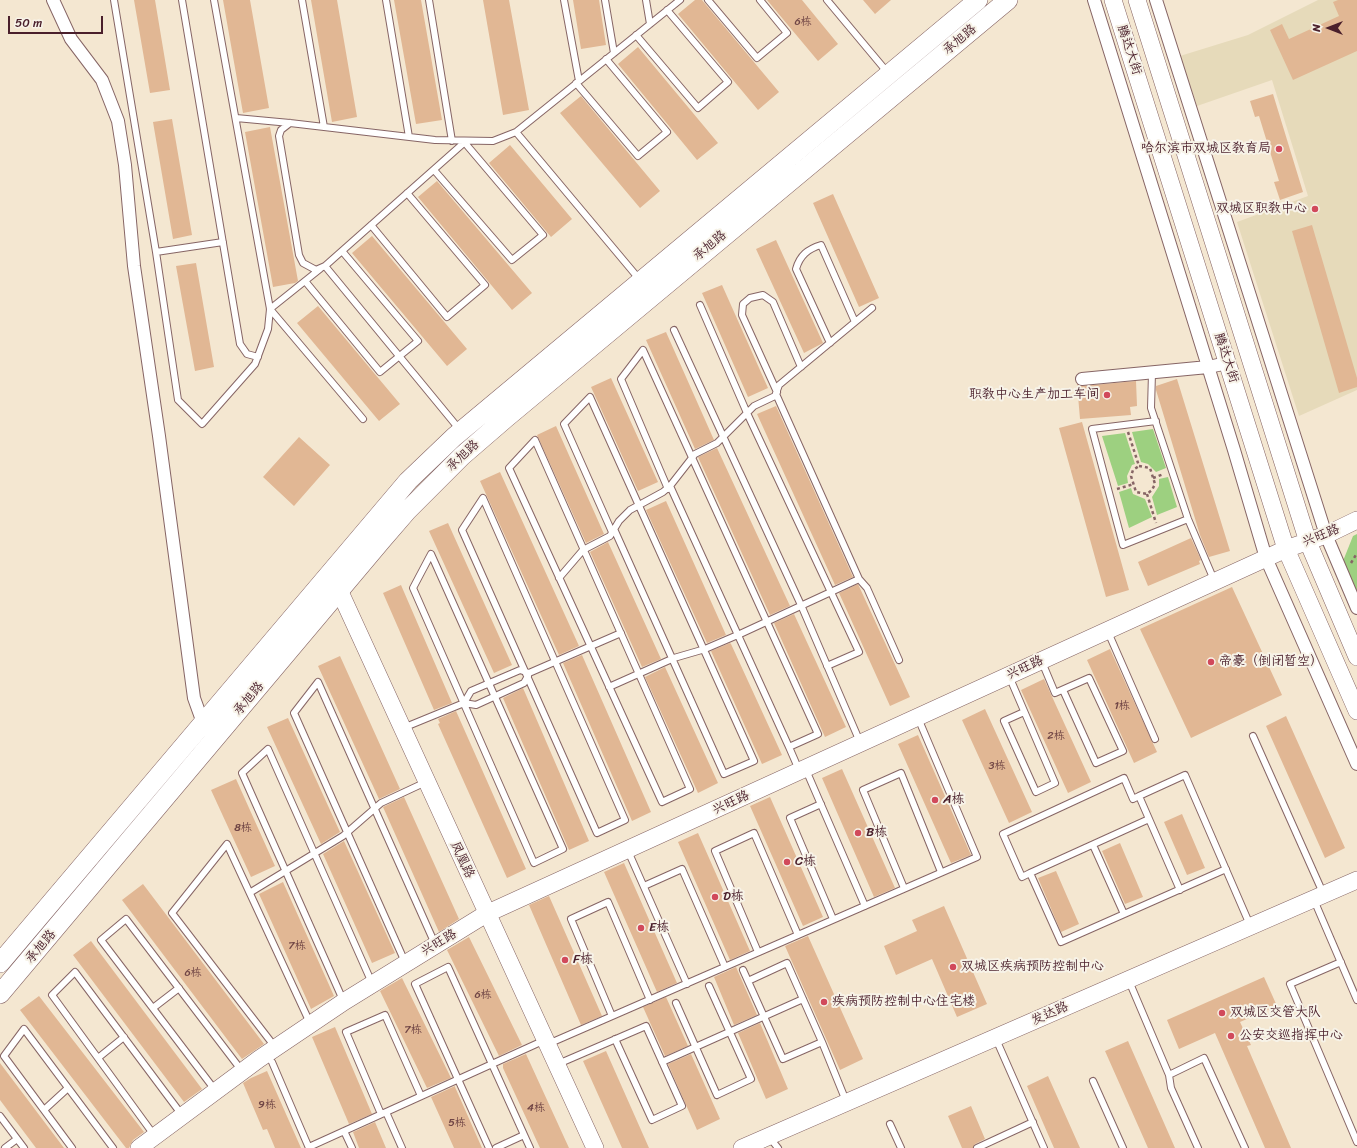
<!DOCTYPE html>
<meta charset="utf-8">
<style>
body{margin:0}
#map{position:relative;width:1357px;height:1148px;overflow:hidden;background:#f4e7d1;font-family:Sriracha,sans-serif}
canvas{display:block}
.north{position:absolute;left:1309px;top:8px;width:40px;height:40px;-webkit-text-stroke:3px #f7f3e8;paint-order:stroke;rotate:270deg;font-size:11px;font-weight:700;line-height:16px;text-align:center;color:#4a1f2b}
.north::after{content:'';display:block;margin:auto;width:14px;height:18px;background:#4a1f2b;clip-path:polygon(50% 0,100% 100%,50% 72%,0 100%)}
.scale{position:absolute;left:8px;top:16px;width:95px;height:18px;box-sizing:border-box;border:2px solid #4a1f2b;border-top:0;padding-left:5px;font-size:12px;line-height:14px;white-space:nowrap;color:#4a1f2b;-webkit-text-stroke:3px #f7f3e8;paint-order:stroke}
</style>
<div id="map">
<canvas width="1357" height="1148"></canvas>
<div class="north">N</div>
<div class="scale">50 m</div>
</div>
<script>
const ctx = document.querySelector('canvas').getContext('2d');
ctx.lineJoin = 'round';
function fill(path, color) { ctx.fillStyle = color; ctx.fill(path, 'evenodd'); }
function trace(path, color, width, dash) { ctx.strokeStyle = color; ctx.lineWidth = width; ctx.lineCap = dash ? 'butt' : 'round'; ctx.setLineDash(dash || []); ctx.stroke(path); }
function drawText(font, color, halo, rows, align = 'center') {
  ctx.font = font + ' Sriracha,"LXGW WenKai TC",sans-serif'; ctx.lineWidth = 4; ctx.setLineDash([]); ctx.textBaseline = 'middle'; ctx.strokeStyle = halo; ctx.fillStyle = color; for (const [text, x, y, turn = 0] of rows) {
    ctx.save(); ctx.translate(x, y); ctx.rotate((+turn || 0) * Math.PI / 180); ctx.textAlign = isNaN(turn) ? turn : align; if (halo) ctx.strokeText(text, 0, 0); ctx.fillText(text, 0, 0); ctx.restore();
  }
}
fill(new Path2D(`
 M1318,0H1357V390L1299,416L1237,222L1308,196L1272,80L1197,106L1180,56L1248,35Z`), '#e6daba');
fill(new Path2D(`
 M1153,429L1166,468L1156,472L1148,464L1141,462L1132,432Z
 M1125,433L1135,464L1132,465L1127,476L1128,483L1118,486L1102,436Z
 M1168,477L1177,507L1157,515L1152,497L1159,486V479Z
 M1131,488L1133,494L1145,499L1152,517L1129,528L1119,492Z
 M1357,534V593L1343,561L1353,536Z`), '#9dd080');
fill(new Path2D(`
 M134,0H155L170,90L150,93Z
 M223,0H250L269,108L243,113Z
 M311,0H337L357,117L332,122Z
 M394,0H421L442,120L416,124Z
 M483,0H509L529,110L503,115Z
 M573,0H599L606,45L581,49Z
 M695,0H702L779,92L758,110L678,14Z
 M767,0H802L838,44L818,61Z
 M863,0H891L875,14Z
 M1338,0H1357V51L1293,80L1270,30L1282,24L1289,39L1339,16L1333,2Z
 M638,47L718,143L697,160L618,64Z
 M1273,94L1303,192L1280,200L1274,182L1279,181L1259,116L1255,117L1250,101Z
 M581,96L660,191L640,208L560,113Z
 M172,119L192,235L173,239L153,122Z
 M270,127L298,281L295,283L273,287L245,132Z
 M510,145L572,219L551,237L489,163Z
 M437,181L532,293L512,310L418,197Z
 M833,194L879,298L859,307L813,203Z
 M1312,225L1357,378V387L1339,393L1292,231Z
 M372,236L467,349L447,366L352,253Z
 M776,240L823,343L804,353L756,249Z
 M196,263L214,367L195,371L176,266Z
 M722,285L768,388L748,397L702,293Z
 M318,306L400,404L379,421L297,323Z
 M666,332L714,440L695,449L646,340Z
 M611,378L658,482L638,491L591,387Z
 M1177,379L1230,551L1209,557L1200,535L1156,390V386Z
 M1136,381L1137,406L1130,407L1131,415L1080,419L1077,384L1083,386Z
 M776,406L853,577L835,585L757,414Z
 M1082,422L1129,590L1106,597L1059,428Z
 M556,426L604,534L586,543L537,435Z
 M299,437L330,465L294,506L263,477Z
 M717,448L790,606L770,615L698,457Z
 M500,472L579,646L559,655L480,481Z
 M666,501L726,635L707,643L646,510Z
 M448,523L512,665L494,673L429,531Z
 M1191,538L1201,560L1199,561L1200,564L1148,586L1138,562Z
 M608,542L661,659L642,667L590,552Z
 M858,584L910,697L890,706L839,593Z
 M401,585L452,703L434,710L383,593Z
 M1232,587L1282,695L1191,738L1140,629Z
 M794,614L846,727L825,737L774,623Z
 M730,643L731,644L782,755L762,764L711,651Z
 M1110,649L1157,752L1134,763L1087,660Z
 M582,655L651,812L632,821L563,663Z
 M340,656L400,789L379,799L318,666Z
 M665,667L718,783L698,793L645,677Z
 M1044,679L1091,782L1068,793L1021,690Z
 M523,688L589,841L569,850L503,698Z
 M985,709L1032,812L1009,823L962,720Z
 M456,711L526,869L507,878L438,724L440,723L438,719Z
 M1286,716L1345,848L1325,858L1266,726Z
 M288,718L340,832L321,844L267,727Z
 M918,735L971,855L951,863L898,744Z
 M842,769L895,888L874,897L822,778Z
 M236,779L275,866L251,877L211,790Z
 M404,797L459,919L439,932L383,807Z
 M770,797L823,917L803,926L750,806Z
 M1182,814L1205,868L1187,875L1164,822Z
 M698,833L750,951L730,960L678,842Z
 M344,841L395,953L372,963L323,854Z
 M1120,843L1143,897L1125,904L1102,851Z
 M624,863L677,983L657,992L604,872Z
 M1056,871L1079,924L1061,932L1038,878Z
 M283,882L334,996L311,1009L259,894Z
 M143,884L264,1044L242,1059L122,900Z
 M549,896L602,1016L581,1025L529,905Z
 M944,906L987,1004L957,1017L932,959L896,975L884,946L917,931L912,920Z
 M808,936L863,1059L840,1070L785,946Z
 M469,937L522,1045L499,1056L447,950Z
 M91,941L202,1089L184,1102L73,955Z
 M736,967L757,1015L734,1025L714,977Z
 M1264,977L1277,1006L1240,1022L1251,1045L1247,1046L1291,1148H1265L1215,1033L1179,1049L1167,1020Z
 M402,978L451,1078L427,1088L380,991Z
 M39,996L144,1132L133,1140L129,1148H126L20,1010Z
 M666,997L688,1046L665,1056L643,1007Z
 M760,1023L788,1089L766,1099L738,1033Z
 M335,1027L372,1114L349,1124L312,1037Z
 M1128,1041L1175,1148H1148L1105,1051Z
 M606,1051L649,1148H622L583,1061Z
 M526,1054L569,1148H540L503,1068V1064Z
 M691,1054L720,1119L697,1130L668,1064Z
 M0,1063L64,1148H36L0,1100Z
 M267,1071L301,1148H275L267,1129L263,1130L243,1083L251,1078Z
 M1048,1076L1080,1148H1054L1027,1086Z
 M455,1086V1087L482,1148H454L431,1097Z
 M971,1106L985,1139L975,1144L973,1148H962L948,1116Z
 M375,1122L386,1148H359L353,1132Z`), '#e1b794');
const lane = new Path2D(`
 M114,0L156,252L178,400L202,424L255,364L268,329L270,309L214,0
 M182,0L240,344L247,354L258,357
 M302,0L324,127
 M386,0L409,137
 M429,0L452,141
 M564,0L579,81
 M605,0L614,53
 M646,0L650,24
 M708,0L757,58L787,33L760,0
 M827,0L888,73
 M636,35L698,108L728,82L667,10
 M576,83L638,156L667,132L606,59
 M236,118L290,123L435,140L493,141L516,132L680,0
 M290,123L281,130L279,136L299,255L303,263L316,270L325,266L466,141
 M516,132L640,280
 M434,170L512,260L543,235L465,143
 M371,225L447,317L485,285L407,193
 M156,252L223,242
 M325,266L460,430
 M305,281L380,372L418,341L342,251
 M700,305L747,413L859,652L827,666
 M270,309L363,419
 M270,309L320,269
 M674,330L801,605L860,742
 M830,343L796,269C800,255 808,249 821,245L855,322
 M1152,373L1151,408L1188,519L1214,580
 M777,392L742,315L743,304L750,298L763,295L773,302L801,367
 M776,394L859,579L867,588L899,660
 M1156,421L1092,429L1123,545L1188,519
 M535,440L690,789L662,802L509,468Z
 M668,489L621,379L643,350L818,734L789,747L670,486
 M483,498L625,820L597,833L462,530Z
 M612,532L564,424L590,397L754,761L724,774L614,529
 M431,554L563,849L534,863L413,588Z
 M559,578L583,550L610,536L619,521L630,510L663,492L670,486L695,454L717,443L754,406L775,396L779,385L872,308
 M1108,632L1155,739
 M1042,662L1055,693L1089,678L1123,751L1096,763L1063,690
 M528,676L524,683L476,705L464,703L471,691L520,670L529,673L621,633
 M1009,676L1055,783L1036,792L1004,721L1024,712
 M609,687L674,658L705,649L740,634L859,579
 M403,728L464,703
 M1253,736L1323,893
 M789,747L799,770
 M806,770L865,906
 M821,804L790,818L833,919
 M1149,819L1030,873L1061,942L1226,869
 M1093,845L1124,914
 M628,851L687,984
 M1030,873L1022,877L1003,834L1124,778L1133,799L1139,796
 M644,886L682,869L725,967
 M904,888L863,790L901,773L941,872
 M1180,890L1139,796L1185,775L1250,925
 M251,892L343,836L381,803L426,782
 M1314,900L1357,1000
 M758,952L715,851L754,833L798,935
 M405,962L294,713L318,682L435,944
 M1341,962L1290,984L1357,1142
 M743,970L783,1059L822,1042L787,963L748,981
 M1129,981L1169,1075L1204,1058L1245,1148
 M343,1000L242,773L268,749L372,983
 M676,1003L717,1095L751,1079L709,986
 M153,1008L179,988
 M612,1016L571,919L608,902L650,1000
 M996,1039L1044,1148
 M822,1042L846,1101
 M548,1044L977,857L918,718
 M275,1047L172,913L227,844L310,1023
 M98,1058L124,1037
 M272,1062L309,1148
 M662,1062L803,999
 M558,1064L646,1026L682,1106L652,1120L615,1039
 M1169,1075L1171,1088L1198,1148
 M1093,1081L1123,1148
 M215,1090L101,940L126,919L242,1071
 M44,1110L68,1088
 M386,1112L402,1148
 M381,1114L346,1032L385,1015L421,1096
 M0,1116L24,1148
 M890,1124L901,1148
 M344,1131L352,1148
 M154,1135L52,995L75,972L182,1115
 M770,1138L778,1148
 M309,1147L545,1040
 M5,1148L17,1139
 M72,1148L4,1056L24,1029L113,1148
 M489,1148L415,984L448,967L530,1148
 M496,1148L524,1135
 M977,1148L1033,1122`);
const street = new Path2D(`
 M53,0L71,39L102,80L118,121L125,165L134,266L159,436L194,698L203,723
 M1094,0L1234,450L1266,558L1357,764
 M1156,0L1326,535L1357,608
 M1082,379L1208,367L1228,363`);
const secondary = new Path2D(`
 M1113,0L1286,549L1357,711
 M1137,0L1308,542L1357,657
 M334,579L595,1148
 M139,1148L259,1059L345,1001L486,914L1286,549L1326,535L1357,520
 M742,1148L1357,880`);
const primary = new Path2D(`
 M0,963L408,481L454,437L978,0
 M0,994L382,540L407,511L462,456L506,418L1008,0`);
trace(lane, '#866565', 8);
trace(street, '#866565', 14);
trace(secondary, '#866565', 18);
trace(primary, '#866565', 20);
trace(new Path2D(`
 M1128,432L1139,466
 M1139,466L1150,468L1155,484L1152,490L1147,494L1136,492L1131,476L1133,470Z
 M1153,478L1164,474
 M1117,489L1134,484
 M1147,494L1156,523
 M1351,563L1357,553`), '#866565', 2.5, [3, 3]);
trace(lane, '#fff', 6);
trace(street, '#fff', 12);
trace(secondary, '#fff', 17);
trace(primary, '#fff', 19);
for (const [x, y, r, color] of [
 [1279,149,4,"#d1495b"],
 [1315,209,4,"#d1495b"],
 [1107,395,4,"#d1495b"],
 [1211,662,4,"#d1495b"],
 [935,800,4,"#d1495b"],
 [858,833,4,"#d1495b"],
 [787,862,4,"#d1495b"],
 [715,897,4,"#d1495b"],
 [641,928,4,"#d1495b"],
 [565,960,4,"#d1495b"],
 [953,967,4,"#d1495b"],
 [824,1002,4,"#d1495b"],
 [1222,1013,4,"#d1495b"],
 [1231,1036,4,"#d1495b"]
]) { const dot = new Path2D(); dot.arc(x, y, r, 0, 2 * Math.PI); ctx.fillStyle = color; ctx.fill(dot); trace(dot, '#f7f3e8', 1.5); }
drawText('11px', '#704545', null, [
 ["6栋",803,22],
 ["1栋",1122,706],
 ["2栋",1056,736],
 ["3栋",997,766],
 ["8栋",243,828],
 ["7栋",297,946],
 ["6栋",193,973],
 ["6栋",483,995],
 ["7栋",413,1030],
 ["9栋",267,1105],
 ["4栋",536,1108],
 ["5栋",457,1123]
]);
drawText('13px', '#4a1f2b', '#f7f3e8', [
 ["承旭路",960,40,-40],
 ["腾达大街",1129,50,72],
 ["承旭路",710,246,-40],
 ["腾达大街",1226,358,72],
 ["承旭路",463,456,-43],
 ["兴旺路",1321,536,-22],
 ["兴旺路",1025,668,-25],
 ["承旭路",249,699,-50],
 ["兴旺路",731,803,-25],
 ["凤凰路",462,860,65],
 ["兴旺路",439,943,-31],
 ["承旭路",41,947,-50],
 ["发达路",1050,1014,-24]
]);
drawText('13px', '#4a1f2b', '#f7f3e8', [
 ["哈尔滨市双城区教育局",1271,149,"right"],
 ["双城区职教中心",1307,209,"right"],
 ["职教中心生产加工车间",1099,395,"right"],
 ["帝豪（倒闭暂空）",1219,662],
 ["A栋",943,800],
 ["B栋",866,833],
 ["C栋",795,862],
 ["D栋",723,897],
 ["E栋",649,928],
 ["F栋",573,960],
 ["双城区疾病预防控制中心",961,967],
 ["疾病预防控制中心住宅楼",832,1002],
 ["双城区交管大队",1230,1013],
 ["公安交巡指挥中心",1239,1036]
], 'left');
</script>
